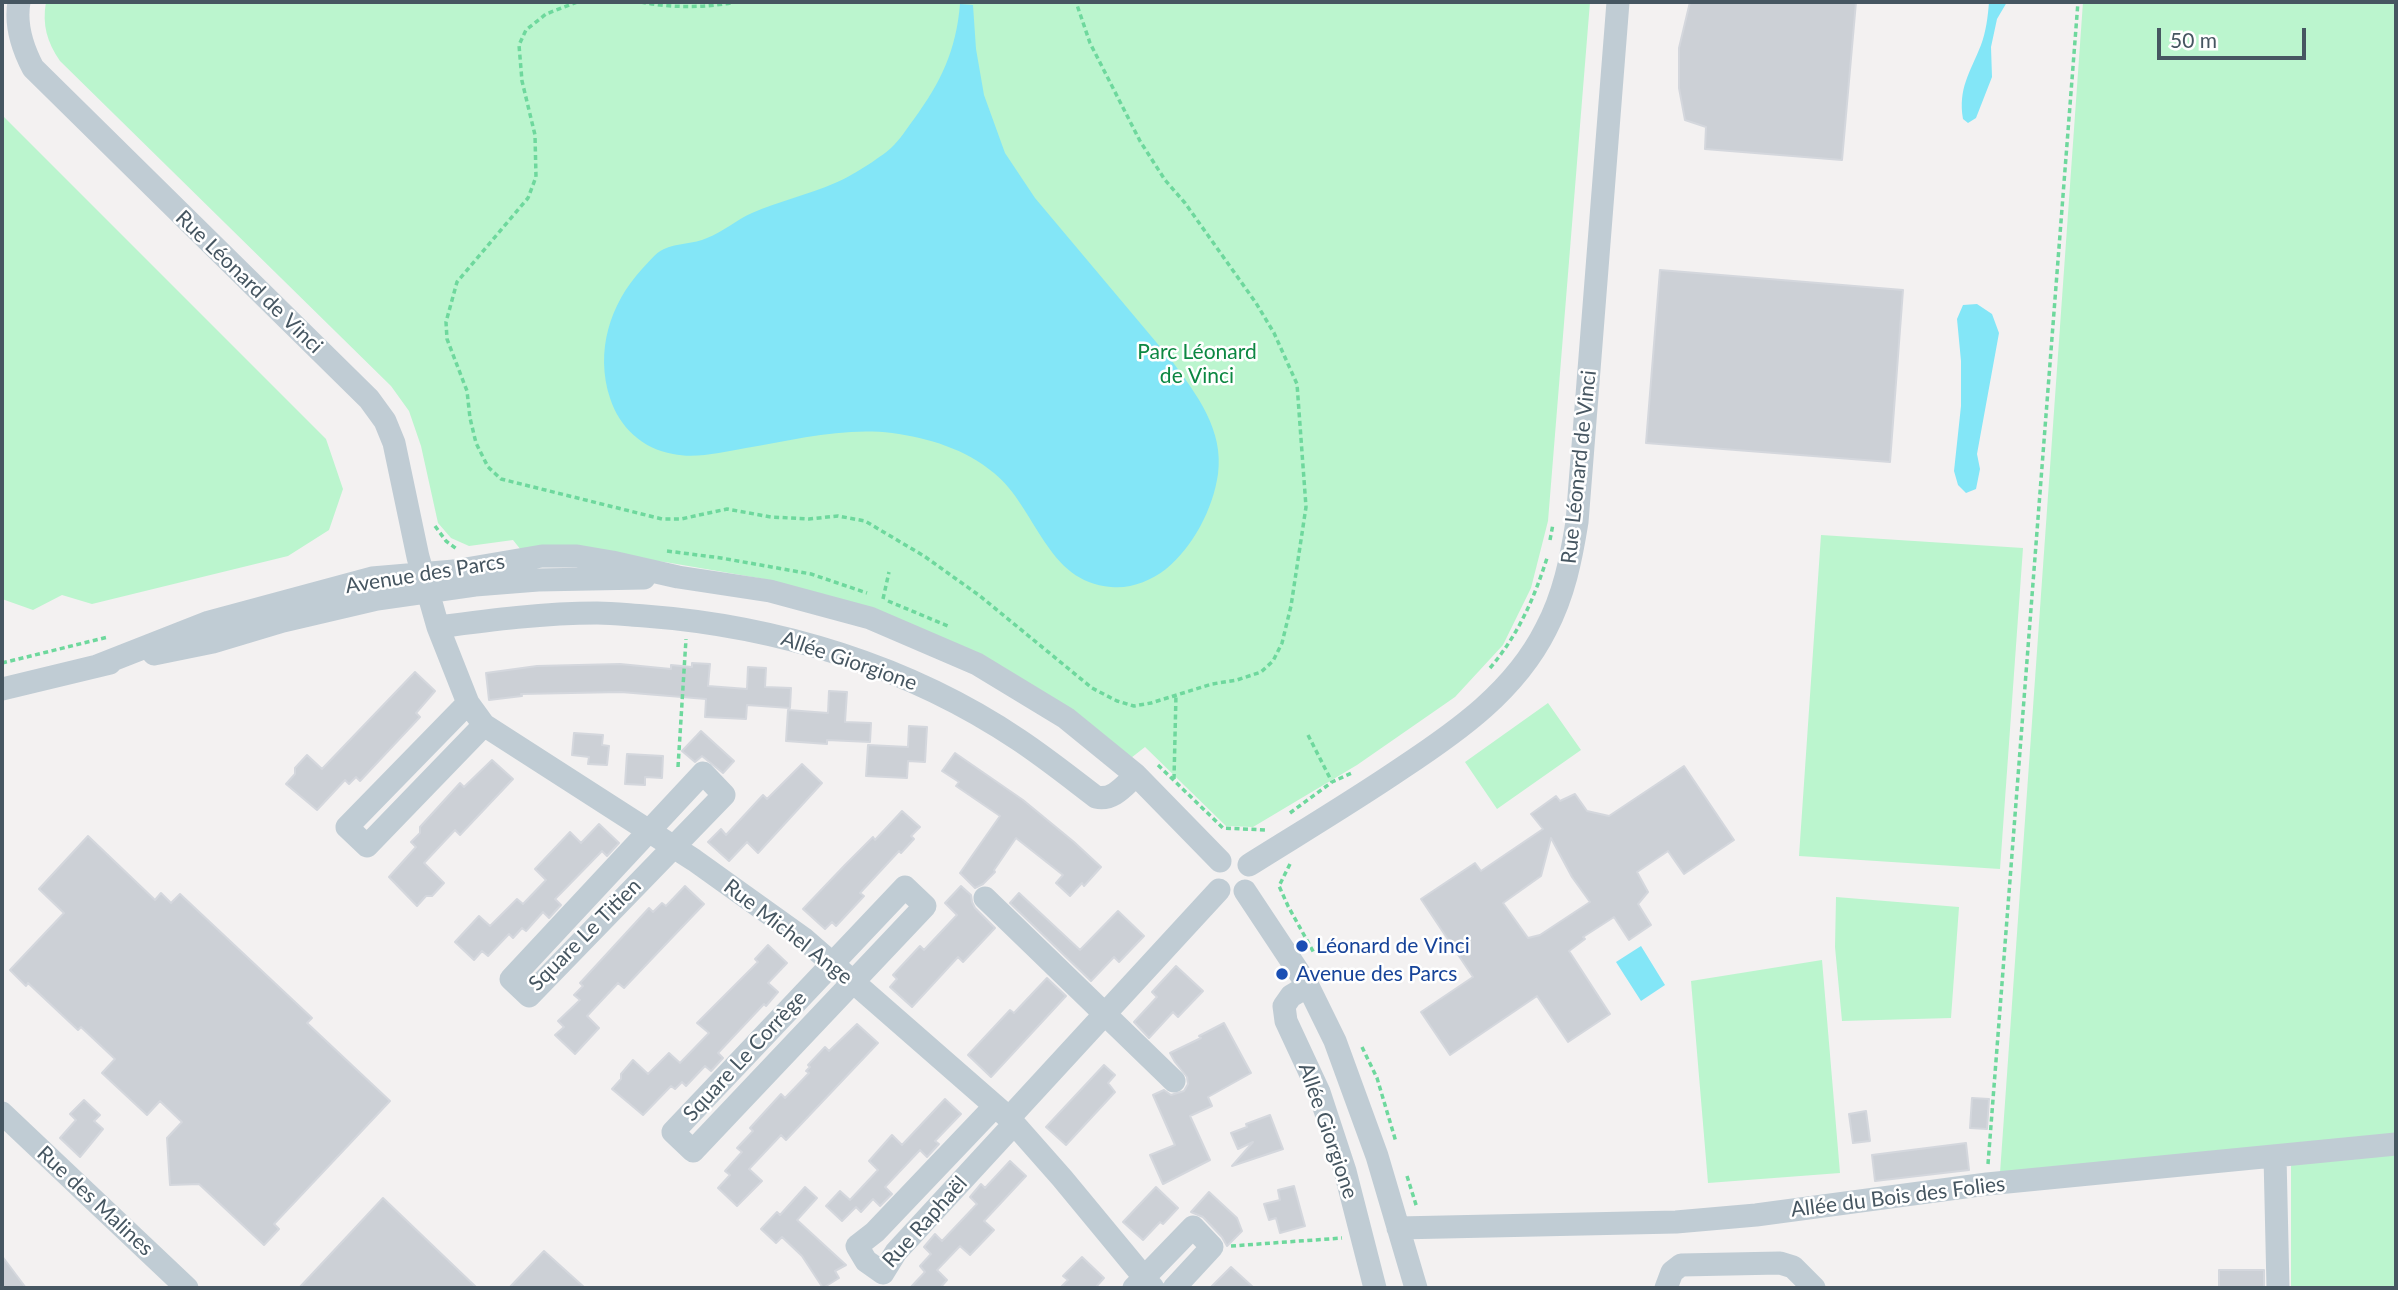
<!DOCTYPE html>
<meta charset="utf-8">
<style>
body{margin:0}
#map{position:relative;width:2398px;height:1290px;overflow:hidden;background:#f3f1f1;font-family:Lato,sans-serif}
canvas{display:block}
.frame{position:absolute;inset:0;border:4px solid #465661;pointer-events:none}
.scale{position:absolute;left:2157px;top:28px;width:149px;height:32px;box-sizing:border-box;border:4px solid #465661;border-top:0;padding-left:9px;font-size:21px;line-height:24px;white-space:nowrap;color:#465661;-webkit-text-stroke:5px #fff;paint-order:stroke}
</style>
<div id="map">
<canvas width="2398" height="1290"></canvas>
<div class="frame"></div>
<div class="scale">50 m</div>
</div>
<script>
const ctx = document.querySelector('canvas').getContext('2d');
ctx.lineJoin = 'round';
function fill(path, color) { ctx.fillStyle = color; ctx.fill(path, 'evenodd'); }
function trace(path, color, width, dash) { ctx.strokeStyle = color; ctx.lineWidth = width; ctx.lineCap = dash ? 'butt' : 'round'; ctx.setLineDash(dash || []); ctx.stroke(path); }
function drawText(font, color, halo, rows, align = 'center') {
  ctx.font = font + ' Lato,sans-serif'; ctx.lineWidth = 5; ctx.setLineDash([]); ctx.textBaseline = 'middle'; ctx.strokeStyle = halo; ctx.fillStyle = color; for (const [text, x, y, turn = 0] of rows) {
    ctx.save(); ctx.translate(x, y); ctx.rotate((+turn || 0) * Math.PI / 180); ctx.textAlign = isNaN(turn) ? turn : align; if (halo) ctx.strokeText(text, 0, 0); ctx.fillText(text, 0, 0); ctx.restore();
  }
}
fill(new Path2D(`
 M46,2H1590L1548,521L1531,588L1503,645L1455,697L1357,765L1253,827L1226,826L1145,747L1131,758L1040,691L764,579L665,562L521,550L513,540L469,546L451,538L438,523L421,446L409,411L391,386L60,61C47,42 42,25 46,2Z
 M2083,2H2396V1288H2291V1145L2000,1173Z
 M2,115L326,439L343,489L329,530L288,556L92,604L62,595L33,610L2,599Z
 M1821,535L2023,548L2000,869L1799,856Z
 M1548,703L1581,750L1497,809L1465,762Z
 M1836,897L1959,907L1951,1018L1842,1021L1835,947Z
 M1822,960L1840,1173L1708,1183L1691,981Z`), '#bbf5ce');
fill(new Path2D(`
 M1989,2H2007L1997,19L1991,47L1992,77L1976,118L1968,123L1963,119C1958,88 1970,73 1981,45C1986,32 1988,16 1989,2Z
 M960,4L973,5L976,49L984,95L1005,153L1035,198L1172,361C1197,395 1224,430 1218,474C1213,509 1193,547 1166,569C1150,581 1131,589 1111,587C1046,582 1037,508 994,473C965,449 929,438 892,433C844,427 793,440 746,448C723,452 696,459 673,454C643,449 619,427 610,398C595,351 610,304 642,269C649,262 655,253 664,249C677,243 694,244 707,238C723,232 736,220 752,213C779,201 808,195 835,183C850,177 880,158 891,148C900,140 907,128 914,119C941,82 956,51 960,4Z
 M1977,304L1992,314L1999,333L1977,454L1980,469L1976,489L1966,493L1958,485L1954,471L1961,406V361L1957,319L1963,305Z
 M1641,946L1665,985L1641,1001L1616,962Z`), '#83e6f7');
const building = new Path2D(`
 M1690,2H1856L1842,160L1705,149L1706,127L1685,120L1679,88V48Z
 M1660,270L1903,290L1890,462L1646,443Z
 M692,663L710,664L708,686L747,689L748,667L766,668L765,687L791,688L790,708L747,705L746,719L705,717L706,699L621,692L521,694L522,696L489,700L486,673L537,666L620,664L671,669V665L692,667Z
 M415,672L435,691L416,713L420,717L360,781L356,777L349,784L345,780L317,810L286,784L295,774V768L307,755L322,769Z
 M829,691L847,692L845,722L871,723L870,742L827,740V744L786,741L788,710L828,713Z
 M909,726L927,727L925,762L908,761L907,778L866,776L868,745L908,747Z
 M701,731L734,761L723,773L702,756L695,762L682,751Z
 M574,733L603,735L602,745L609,746L607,765L588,764L589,757L572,755Z
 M955,753L1023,800L1074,842L1101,867L1084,886L1082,883L1070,896L1056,883L1063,875L1016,838L994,870L995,872L983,884L975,888L960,873L1000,816L956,786L959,782L942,771Z
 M627,754L663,756L662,778L645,777V785L625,784Z
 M492,760L513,779L460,835L455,830L424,863L444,883L432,896H426L417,906L389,877L416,847L411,842L420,833V827L460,783L464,787Z
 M802,764L822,783L758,853L747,842L729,861L708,842L721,829L726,835L763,795L767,799Z
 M1684,766L1734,840L1684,874L1668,851L1637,872L1648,892L1638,904L1651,925L1629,940L1614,917L1583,937L1585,939L1569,951L1610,1014L1568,1042L1537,996L1450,1055L1421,1012L1473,977L1421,899L1475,863L1481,871L1543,829L1531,814L1556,796L1560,801L1575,794L1587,811L1609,816ZM1551,838L1572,877L1590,902L1540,935L1528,938L1503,903L1541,876Z
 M902,811L920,827L911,836L914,839L901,853L899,851L860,893L864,896L836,926L832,922L825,929L803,909L845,865L873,837L875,840Z
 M599,824L619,843L607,856L602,851L561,893L555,899L561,905L549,918L543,912L526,931L522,928L513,938L509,934L488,956L482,951L474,960L455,942L479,916L490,926L517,899L523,904L546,880L535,869L570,832L581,843Z
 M88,836L155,900L161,893L171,903L180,894L312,1018L307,1023L390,1101L274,1224L279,1229L264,1245L199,1184L170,1185L167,1138L182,1122L160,1101L147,1115L102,1073L115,1059L81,1027L78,1030L28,983L26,986L10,970L64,913L39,889Z
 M685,886L704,904L624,988L618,983L587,1016L599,1028L575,1054L555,1035L564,1027L558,1021L580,1000L574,995L583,986L580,983L649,908L653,912L662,903L666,906Z
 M961,886L971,895L972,902L975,908L995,928L963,962L958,957L912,1007L890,987L897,979L893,975L920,946L924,950L957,915L945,903Z
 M1019,893L1080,950L1118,911L1144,936L1119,962L1114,957L1091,981L1010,903Z
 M768,945L787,963L768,983L778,992L766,1006L764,1004L718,1053L723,1058L711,1071L705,1066L686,1086L682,1082L675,1089L671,1086L643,1115L612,1089L621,1079V1074L633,1060L648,1074L669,1053L680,1063L709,1033L697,1023L758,962L755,959Z
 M1176,966L1203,991L1178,1017L1173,1012L1149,1038L1134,1022L1157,997L1152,992Z
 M1047,978L1066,996L991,1077L968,1055L1010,1010L1014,1013Z
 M1224,1023L1251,1073L1208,1097L1212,1106L1190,1116L1210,1160L1163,1184L1150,1155L1175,1145L1153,1095L1164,1090L1171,1095L1184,1091L1188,1084L1187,1077L1175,1062L1170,1053L1201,1038L1199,1036Z
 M857,1024L878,1043L786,1140L781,1135L749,1169L762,1181L737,1206L718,1188L730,1175L725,1171L742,1152L737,1148L753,1131L750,1128L781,1094L785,1098L809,1073L806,1071L810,1067L808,1065L825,1047L829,1051Z
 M1104,1065L1115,1075L1108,1083L1115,1092L1066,1145L1046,1127Z
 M1972,1098L1989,1099L1987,1129L1970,1128Z
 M945,1099L961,1114L935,1141L939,1144L927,1157L920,1150L885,1187L892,1194L880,1206L873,1199L861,1212L856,1207L842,1221L826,1206L840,1191L850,1200L878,1170L869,1161L892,1135L902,1145Z
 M84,1100L100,1115L94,1121L103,1129L80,1157L60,1138L76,1120L70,1114Z
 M1866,1111L1870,1141L1853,1143L1849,1114Z
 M1270,1115L1283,1149L1232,1166L1253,1142L1238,1149L1231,1133L1247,1127L1246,1124Z
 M1966,1143L1969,1170L1875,1181L1872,1155Z
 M1010,1161L1026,1176L984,1221L994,1230L970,1255L960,1246L937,1270L947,1280L940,1288H910L925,1272L920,1266L931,1254L924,1247L935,1234L942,1241L977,1204L970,1197L981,1184L985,1188Z
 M1294,1186L1305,1226L1280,1233L1276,1218L1269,1220L1264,1204L1280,1200L1278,1190Z
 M805,1187L817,1198L797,1220L846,1265L835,1271L839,1278L823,1288L802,1256L782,1237L776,1243L761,1229L777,1212L780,1215Z
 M1156,1187L1178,1208L1163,1224L1160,1222L1143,1240L1123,1222Z
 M1209,1192L1237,1218L1242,1231L1227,1246L1222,1237L1203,1217L1191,1212Z
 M383,1198L477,1288H299Z
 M544,1251L585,1288H509Z
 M2,1256L26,1288H2Z
 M1082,1257L1104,1278L1095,1288H1060L1068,1280L1063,1276Z
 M1231,1267L1254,1288H1210Z
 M2219,1270H2264V1288H2219Z`);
fill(building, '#ccd0d6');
trace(building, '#d4d7dd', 2);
trace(new Path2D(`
 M577,2L546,14L526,30L519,45L522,81L535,135L536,177L528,198L457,282L446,322L447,339L467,391L470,418L476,443L488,467L501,479L662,519H681L727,509L771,517L809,519L838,516L865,521L924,556L980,596L1092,688L1117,701L1134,706L1151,703L1212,684L1237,680L1261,672L1273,661L1282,643L1291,606L1306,507L1297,384L1274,333L1256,303L1185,203L1165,180L1140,141L1090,43L1076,2
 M641,2C672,8 704,8 736,2
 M435,526L446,541L458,550
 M1550,540L1553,524
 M667,551L721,558L811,574L867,593
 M883,599L889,572
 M888,601L948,626
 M2,663L108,637
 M1490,668C1518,635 1534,599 1547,558
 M1308,735L1332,782
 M1158,765L1223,828L1265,830
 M678,767L686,639
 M1174,779L1176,694
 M1290,813L1332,782L1354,772
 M1290,864L1279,886L1288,906L1314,953
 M1362,1047L1377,1078L1396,1142
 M1988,1164L2078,2
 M1407,1176L1417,1208
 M1231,1246L1342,1238`), '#6ed89d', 3.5, [5, 3.5]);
trace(new Path2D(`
 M19,2C15,25 22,47 33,68L369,399L385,421L394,443L418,557L438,627L468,703L484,725L694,860L803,938L1009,1118L1062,1178L1153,1288
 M438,627C491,620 544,613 597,613C613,613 629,615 645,616C777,626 909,666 1019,740C1046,758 1071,778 1096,797C1113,801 1124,786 1136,775
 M154,654L213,642L283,621L377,599L475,585L538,580L644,578
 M97,666L209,622L372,578L454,571L542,556H577L612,562L678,577L770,591L870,618L977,664L1066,718L1136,775L1220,861
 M2,689L110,663
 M468,703L347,827L367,846L484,725
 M703,773L724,795L529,996L511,979Z
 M1249,865C1300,833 1352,802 1402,768C1458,731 1515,691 1546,629C1564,595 1571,559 1577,522L1618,2
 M905,887L925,906L693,1151L673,1132Z
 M1245,891L1308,986L1335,1041L1377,1156L1416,1288
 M985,898L1174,1081
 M1308,986L1291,996L1284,1006L1286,1021L1319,1092L1345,1171L1375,1288
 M995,1106L875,1232L857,1246L866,1261L883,1273L896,1252L1014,1124
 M2,1113L187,1288
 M1009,1118L1219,890
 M2275,1156L2278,1288
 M1398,1228L1676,1222L1756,1215L1987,1184L2396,1144
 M1134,1288L1193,1227L1212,1247L1174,1288
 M1666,1288L1672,1272L1681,1265L1780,1263L1793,1267L1814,1288`), '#c0ccd4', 23);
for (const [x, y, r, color] of [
 [1302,946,7,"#1a4fb4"],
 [1282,974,7,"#1a4fb4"]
]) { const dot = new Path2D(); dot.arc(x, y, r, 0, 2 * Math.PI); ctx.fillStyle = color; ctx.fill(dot); trace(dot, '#fff', 2.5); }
drawText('21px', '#465661', '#fff', [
 ["Rue Léonard de Vinci",249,282,44],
 ["Rue Léonard de Vinci",1579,467,-84],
 ["Avenue des Parcs",425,574,-9],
 ["Allée Giorgione",849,661,19],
 ["Rue Michel Ange",788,932,38],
 ["Square Le Titien",585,935,-45],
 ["Square Le Corrège",745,1056,-47],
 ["Allée Giorgione",1328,1131,71],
 ["Allée du Bois des Folies",1898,1197,-7],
 ["Rue des Malines",95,1201,43],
 ["Rue Raphaël",925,1222,-48]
]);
drawText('21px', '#0c8742', '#fff', [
 ["Parc Léonard",1197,352],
 ["de Vinci",1197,376]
]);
drawText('21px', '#164399', '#fff', [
 ["Léonard de Vinci",1316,946],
 ["Avenue des Parcs",1296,974]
], 'left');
</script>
